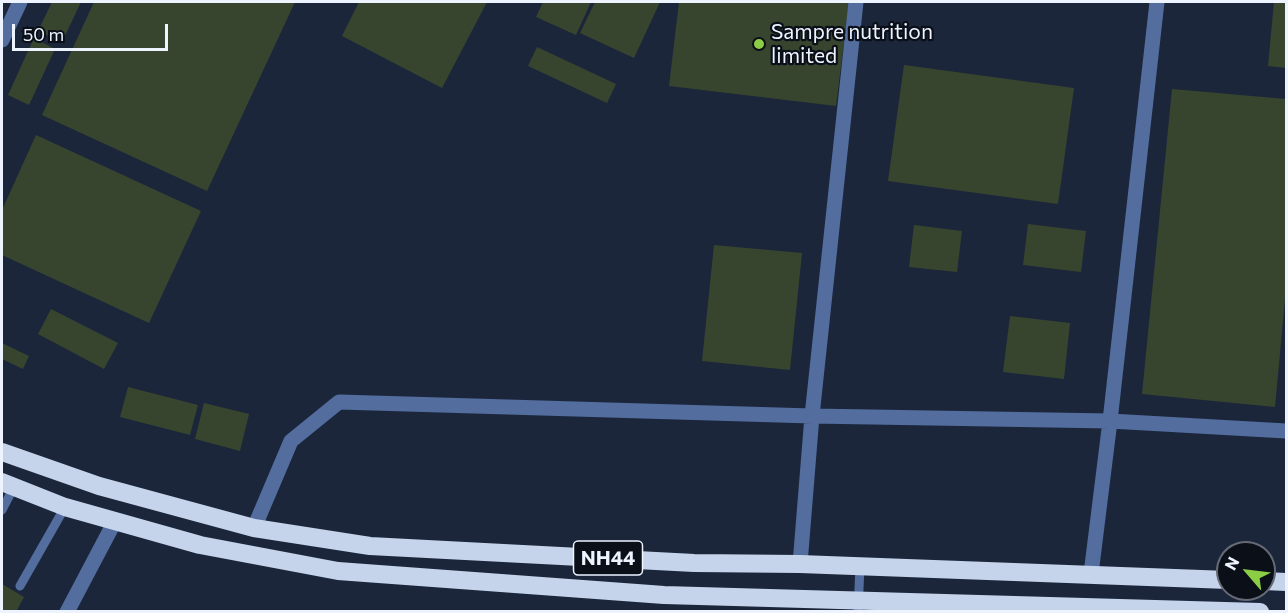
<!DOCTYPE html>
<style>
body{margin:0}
#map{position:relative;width:1288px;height:613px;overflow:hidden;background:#1b263b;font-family:Commissioner,sans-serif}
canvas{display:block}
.frame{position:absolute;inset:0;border:3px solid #edf3ff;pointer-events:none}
.north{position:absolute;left:1216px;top:541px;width:60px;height:60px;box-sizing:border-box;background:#0a0f18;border:2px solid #656a74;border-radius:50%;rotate:298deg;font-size:16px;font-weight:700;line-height:24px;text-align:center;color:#edf3ff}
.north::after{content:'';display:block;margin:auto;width:21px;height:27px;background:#8bce46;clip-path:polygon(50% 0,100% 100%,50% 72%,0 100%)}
.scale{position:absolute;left:12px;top:24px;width:156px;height:27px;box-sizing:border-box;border:3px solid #edf3ff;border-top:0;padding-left:8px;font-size:18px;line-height:21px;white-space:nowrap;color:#edf3ff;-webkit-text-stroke:4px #0a0f18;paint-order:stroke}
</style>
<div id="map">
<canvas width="1288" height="613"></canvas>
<div class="frame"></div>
<div class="north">N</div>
<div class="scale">50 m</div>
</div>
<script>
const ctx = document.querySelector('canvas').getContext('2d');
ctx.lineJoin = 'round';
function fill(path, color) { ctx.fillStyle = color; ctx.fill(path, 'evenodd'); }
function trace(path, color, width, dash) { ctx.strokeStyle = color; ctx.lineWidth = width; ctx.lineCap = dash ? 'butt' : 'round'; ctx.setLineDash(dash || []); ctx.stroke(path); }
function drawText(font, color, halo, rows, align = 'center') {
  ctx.font = font + ' Commissioner,sans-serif'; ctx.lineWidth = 4.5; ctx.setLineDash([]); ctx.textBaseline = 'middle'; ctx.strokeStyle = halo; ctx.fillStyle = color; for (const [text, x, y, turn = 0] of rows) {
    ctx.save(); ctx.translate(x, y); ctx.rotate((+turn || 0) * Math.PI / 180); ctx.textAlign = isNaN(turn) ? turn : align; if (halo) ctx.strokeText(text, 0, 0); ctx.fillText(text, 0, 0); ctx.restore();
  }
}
fill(new Path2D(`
 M52,2H81L62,42L38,31Z
 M94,2H295L207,191L42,115Z
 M359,2H487L442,88L342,36Z
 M543,2H591L576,35L536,17Z
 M595,2H660L634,58L580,33Z
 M679,2H849L836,106L669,86Z
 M1274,2H1286V68L1268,66Z
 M34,38L55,49L29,105L8,95Z
 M537,47L616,84L607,103L528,66Z
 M904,65L1074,88L1058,204L888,181Z
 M1172,89L1286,99V288L1275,407L1142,394Z
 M36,135L201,211L149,323L2,255V210Z
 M1028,224L1086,231L1081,272L1023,265Z
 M914,225L962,231L957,272L909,267Z
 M714,245L802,253L790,370L702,361Z
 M51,309L118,343L104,369L38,334Z
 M1010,316L1070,323L1064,379L1003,372Z
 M2,343L29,356L23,369L2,359Z
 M128,387L198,405L190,435L120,417Z
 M204,403L249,414L240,451L195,439Z
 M2,584L24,597L16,612H2Z`), '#38452e');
trace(new Path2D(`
 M2,510L14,487
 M20,586L65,507
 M858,612L860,566`), '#536d9f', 9);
trace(new Path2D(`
 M2,40L20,2
 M254,528L291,441L339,402L812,416L1110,421L1286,431
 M800,564L812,416L856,2
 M1091,574L1110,421L1157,2
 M67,612L115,521`), '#536d9f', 15);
trace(new Path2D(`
 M2,452L99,486L254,528L370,546L694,563L800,564L1228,580
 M2,482L65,507L200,545L338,571L664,595L1260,612
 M1264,581L1286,582`), '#c5d3eb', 18);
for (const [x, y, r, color] of [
 [759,44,6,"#8bce46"]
]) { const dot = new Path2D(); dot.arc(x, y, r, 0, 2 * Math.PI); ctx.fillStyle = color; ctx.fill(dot); trace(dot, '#0a0f18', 2); }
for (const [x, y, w] of [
 [608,558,69]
]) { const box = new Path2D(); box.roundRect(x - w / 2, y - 17, w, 34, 4.5); ctx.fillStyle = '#0a0f18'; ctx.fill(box); trace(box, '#edf3ff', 1.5); }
drawText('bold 20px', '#edf3ff', null, [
 ["NH44",608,558]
]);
drawText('21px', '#edf3ff', '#0a0f18', [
 ["Sampre nutrition",771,32],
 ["limited",771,56]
], 'left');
</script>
